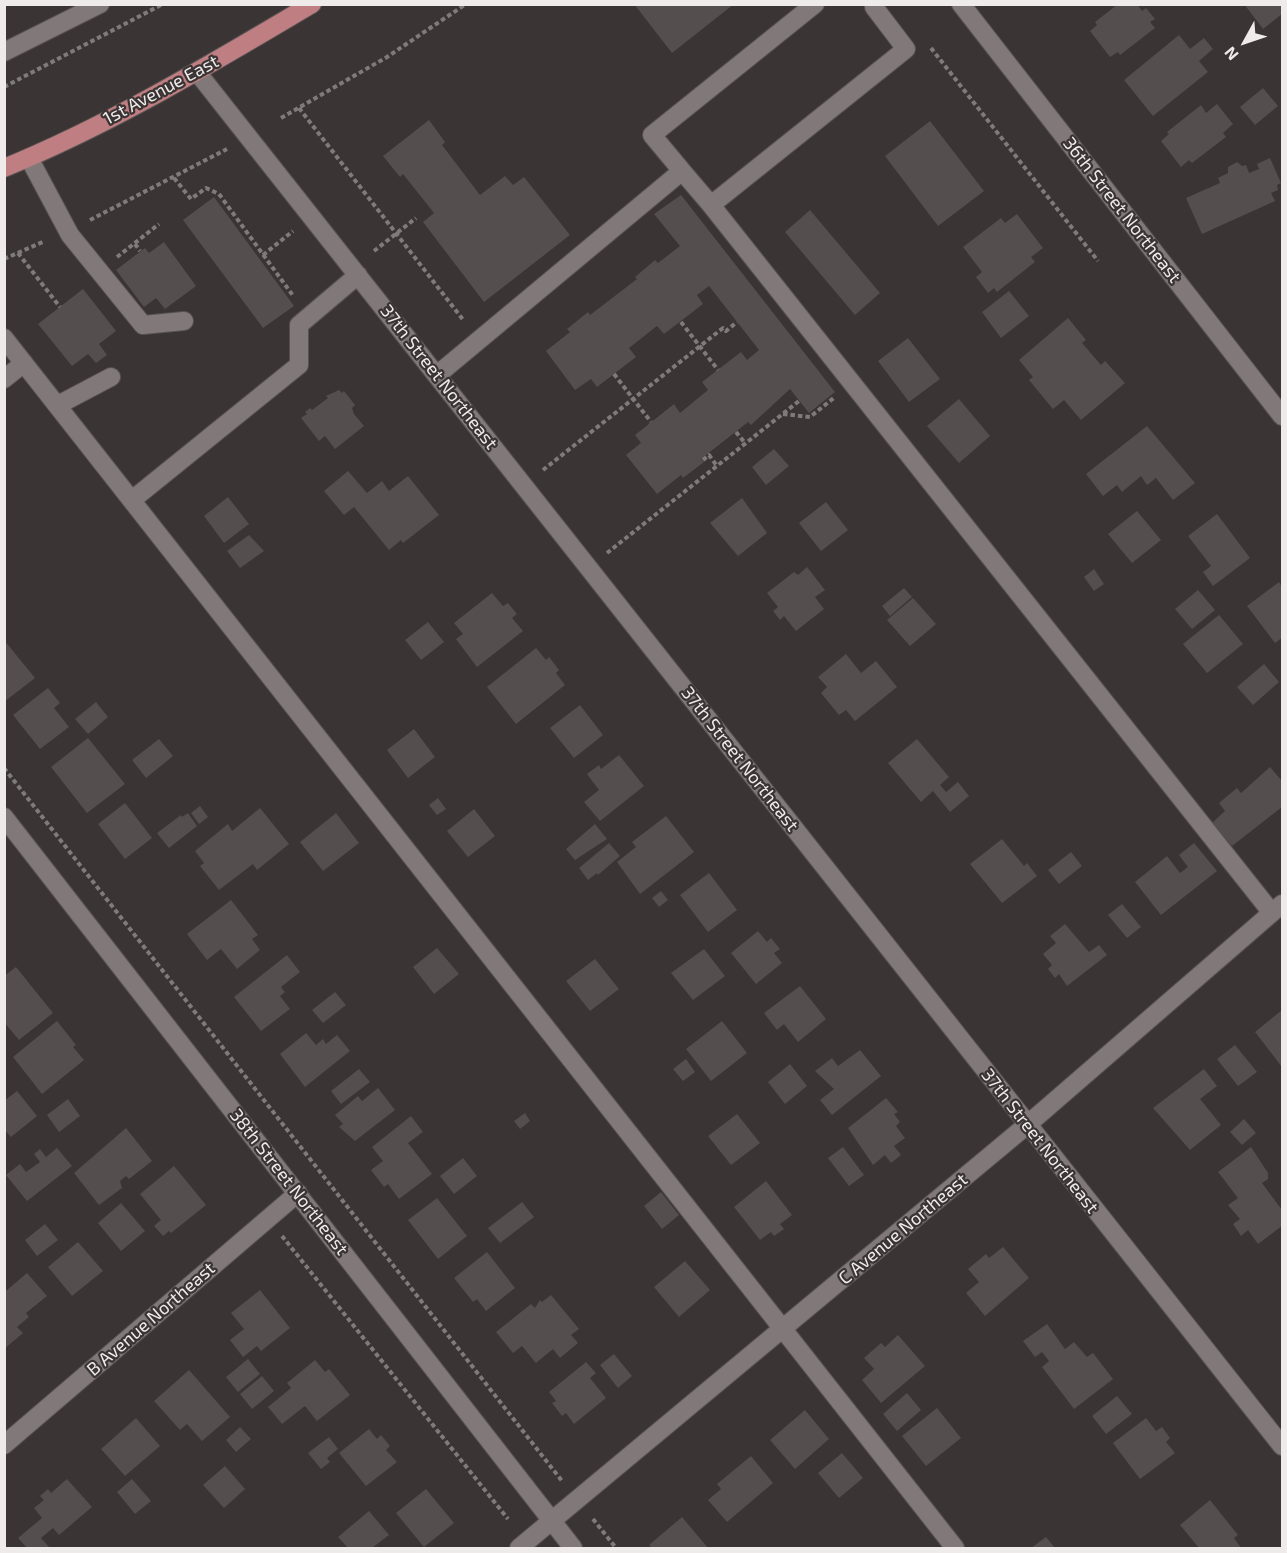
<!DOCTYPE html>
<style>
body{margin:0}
#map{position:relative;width:1287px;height:1553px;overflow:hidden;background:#3b3434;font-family:"Exo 2",sans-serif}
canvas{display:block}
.frame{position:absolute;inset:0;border:6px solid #efebeb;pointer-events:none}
.north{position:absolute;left:1215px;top:12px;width:60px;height:60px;-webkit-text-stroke:4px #3b3434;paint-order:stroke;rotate:230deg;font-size:16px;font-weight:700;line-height:24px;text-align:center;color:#efebeb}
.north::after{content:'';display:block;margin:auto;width:21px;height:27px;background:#efebeb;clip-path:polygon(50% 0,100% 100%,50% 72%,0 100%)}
</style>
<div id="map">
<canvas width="1287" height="1553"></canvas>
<div class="frame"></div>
<div class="north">N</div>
</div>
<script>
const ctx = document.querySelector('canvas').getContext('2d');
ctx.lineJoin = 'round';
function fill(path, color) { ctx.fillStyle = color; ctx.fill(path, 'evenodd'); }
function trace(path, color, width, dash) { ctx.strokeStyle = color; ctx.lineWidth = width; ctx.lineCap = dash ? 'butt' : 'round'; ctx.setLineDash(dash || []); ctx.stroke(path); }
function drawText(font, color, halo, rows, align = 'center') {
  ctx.font = font + ' "Exo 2",sans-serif'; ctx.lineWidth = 4.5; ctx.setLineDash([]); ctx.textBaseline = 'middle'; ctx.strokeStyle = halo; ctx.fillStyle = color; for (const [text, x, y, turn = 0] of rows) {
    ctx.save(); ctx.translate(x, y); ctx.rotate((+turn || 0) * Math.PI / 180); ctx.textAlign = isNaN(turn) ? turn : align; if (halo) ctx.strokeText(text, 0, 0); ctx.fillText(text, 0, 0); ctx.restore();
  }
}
fill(new Path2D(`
 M634,4H734L672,53Z
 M1118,4H1137L1142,11L1146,8L1155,19L1150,22L1155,28L1120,55L1118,52L1110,57L1090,31L1097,25L1095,22Z
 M1244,4H1282V14L1263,29Z
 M1179,35L1190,49L1204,38L1213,49L1199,61L1208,72L1153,116L1124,80Z
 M1263,88L1278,106L1255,125L1240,107Z
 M1217,104L1233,124L1223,133L1226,137L1192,163L1189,160L1181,167L1161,141L1169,134L1167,132L1201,105L1206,113Z
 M429,120L445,142L442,145L480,195L505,176L513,185L524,177L570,235L484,302L423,222L434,213L403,174L400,177L383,156Z
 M930,121L984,191L938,226L885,156Z
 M1270,158L1281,183L1277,185L1278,190L1271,193L1275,201L1202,234L1186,198L1220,183L1218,178L1228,173V167L1237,162L1242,166L1246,165L1249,173L1259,169L1257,164Z
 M681,195L835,392L809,413L790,389L751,425L748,422L701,459L704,462L683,478L681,475L657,494L626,455L641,443L635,435L674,404L680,413L708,390L702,382L741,352L747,360L759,350L709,286L697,295L703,304L664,334L657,326L629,348L636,357L597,387L591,379L575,390L546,351L570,332L567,329L588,312L590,315L637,279L635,277L655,260L658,263L680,246L654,214Z
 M214,197L294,306L263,328L183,220Z
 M810,210L880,293L855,315L785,232Z
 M1017,214L1043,248L1031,257L1035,262L997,292L994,288L988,293L976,277L982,272L963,247L1001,218L1005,223Z
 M164,242L196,286L165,309L156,298L144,307L116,270L145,248L149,253Z
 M83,289L116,331L99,344L107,355L96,363L88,354L72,366L38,324Z
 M1009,291L1029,316L1001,338L982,312Z
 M1068,318L1086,340L1082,343L1101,365L1105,361L1125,383L1081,420L1064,400L1053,409L1029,380L1033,377L1019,360Z
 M908,338L940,379L909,402L878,361Z
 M339,390L342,393L344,391L355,405L352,408L354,414L364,426L335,449L325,436L319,441L301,418L307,414L305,412L310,408L312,410L328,398L326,396Z
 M959,399L990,436L959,463L927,426Z
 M1147,426L1195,483L1173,500L1156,478L1147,485L1141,476L1122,492L1117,485L1103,496L1086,474Z
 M774,449L789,466L766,485L752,467Z
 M348,471L367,493L382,481L389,491L408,476L439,515L403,543L401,540L389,550L354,507L344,515L324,491Z
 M228,497L249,524L224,543L204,516Z
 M742,498L767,533L738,556L710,523Z
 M826,502L848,530L821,551L799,523Z
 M1137,511L1161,540L1132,563L1108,534Z
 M1217,514L1250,558L1213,586L1203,572L1211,566L1188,536Z
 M249,535L264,551L240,568L227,551Z
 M807,567L825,590L815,597L824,609L796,631L784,616L780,620L773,611L778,607L767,593L794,572L798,575Z
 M1094,569L1104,584L1094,591L1084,577Z
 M1279,582L1282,587V638L1275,643L1247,606Z
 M904,588L912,597L890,616L882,606Z
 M1198,590L1215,610L1192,629L1175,609Z
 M492,593L503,606L508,603L517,614L512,618L523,631L477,667L456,639L463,634L454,623Z
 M913,598L936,624L910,646L887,620Z
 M1219,615L1243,644L1207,673L1183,644Z
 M428,622L444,642L421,660L405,640Z
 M4,640L35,678L4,702Z
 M536,648L546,660L549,657L559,670L556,673L565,685L516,724L487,687Z
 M846,654L861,673L876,661L897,687L855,721L846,710L839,715L821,693L827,687L818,677Z
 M1264,664L1279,682L1253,705L1237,687Z
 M48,688L60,703L54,708L69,727L40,749L13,715Z
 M96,702L108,717L88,734L75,719Z
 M580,705L603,735L574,758L550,728Z
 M414,729L435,757L408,778L387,750Z
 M88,738L125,784L87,813L51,767Z
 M159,739L173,756L146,778L132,760Z
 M917,739L949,777L940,785L946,792L958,782L969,796L950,812L933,791L921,802L888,763Z
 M619,755L644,786L600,821L584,802L599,790L587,774L599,765L601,769Z
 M1270,767L1282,781V807L1232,846L1212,823L1225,811L1219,803L1237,788L1241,793Z
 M438,798L446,809L437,815L429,805Z
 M125,803L152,838L125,859L98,824Z
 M200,806L208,817L199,824L191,813Z
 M260,808L289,844L257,870L253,864L219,890L200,866L204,863L195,851L228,824L232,831Z
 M474,809L495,836L468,857L447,831Z
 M188,813L197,826L169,848L157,833L181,815L182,817Z
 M336,813L359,843L323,871L300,842Z
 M666,816L694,852L640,894L617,862L636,847L632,842Z
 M595,824L607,839L575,860L566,849Z
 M1002,839L1024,866L1027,863L1037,876L1002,903L970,864Z
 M609,843L620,856L598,875L597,873L588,880L579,868Z
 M1194,843L1217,871L1161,915L1135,882L1167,856L1180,873L1188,867L1179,855Z
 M1071,852L1082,866L1059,884L1048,870Z
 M709,873L737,910L708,932L680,895Z
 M661,891L668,900L659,907L652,898Z
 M231,900L258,935L252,939L260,950L237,969L221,949L207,960L187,934Z
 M1122,904L1141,927L1127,938L1108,915Z
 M1065,924L1089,952L1099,945L1107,955L1067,986L1059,974L1055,978L1048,969L1052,965L1043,954L1056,943L1050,936Z
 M758,931L767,942L771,938L780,949L774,953L782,963L756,984L731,953Z
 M437,948L459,974L434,994L413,967Z
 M704,949L725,976L693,1000L671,973Z
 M287,955L300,972L281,987L285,992L280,996L290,1009L261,1031L234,997Z
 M595,959L619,989L590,1011L566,981Z
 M16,967L53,1013L19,1040L4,1022V976Z
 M800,986L826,1019L798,1042L784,1024L777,1030L764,1013Z
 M335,992L346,1005L323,1023L312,1010Z
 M1282,1010V1067L1255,1032Z
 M57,1021L76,1045L73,1047L84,1060L42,1094L13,1057Z
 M722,1021L747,1053L711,1081L686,1049Z
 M306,1033L316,1045L323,1039L326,1044L337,1035L350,1051L305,1087L280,1054Z
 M1235,1045L1257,1072L1238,1086L1217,1059Z
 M860,1050L881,1076L832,1115L820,1100L834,1089L815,1071L832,1058L838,1066Z
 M686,1059L695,1072L683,1081L673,1069Z
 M790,1064L807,1086L785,1104L768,1082Z
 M359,1069L370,1082L341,1104L331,1091Z
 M1204,1069L1217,1086L1200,1099L1221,1125L1190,1150L1153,1108Z
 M378,1088L395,1110L355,1141L339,1127L343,1124L335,1115L358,1096L362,1101Z
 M17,1091L37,1116L11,1137L4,1129V1101Z
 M886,1098L898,1112L894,1114L900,1122L896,1126L905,1138L894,1146L901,1155L891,1163L885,1155L873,1165L848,1128Z
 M68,1099L80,1116L59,1132L47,1115Z
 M525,1113L530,1121L520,1129L514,1121Z
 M737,1114L760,1143L731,1165L708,1136Z
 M411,1116L423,1132L408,1143L432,1174L399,1199L388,1184L384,1187L371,1170L383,1161L372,1147Z
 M1244,1119L1256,1133L1242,1145L1230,1132Z
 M126,1128L152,1161L129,1179L126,1176L120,1181L122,1188L99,1205L74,1173Z
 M843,1147L864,1175L849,1186L828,1158Z
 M1251,1147L1268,1173V1179L1262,1183L1282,1210V1226L1258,1244L1248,1230L1241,1236L1233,1224L1240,1219L1228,1205L1238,1198L1218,1172Z
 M57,1148L72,1166L27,1201L6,1175L20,1164L26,1172L40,1162L34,1154L40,1149L46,1157Z
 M463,1158L477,1176L454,1194L440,1176Z
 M174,1166L206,1205L171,1233L169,1231L163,1236L154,1226L161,1220L140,1194Z
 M766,1181L792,1215L780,1224L784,1229L774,1236L771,1232L760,1240L734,1207Z
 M661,1192L679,1215L662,1229L644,1206Z
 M437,1198L467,1236L438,1259L408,1220Z
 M522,1202L534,1217L500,1243L488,1228Z
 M121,1203L145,1231L121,1251L98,1223Z
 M45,1224L58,1240L37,1256L25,1240Z
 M78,1242L103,1271L72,1296L48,1267Z
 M1003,1247L1029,1278L985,1316L966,1293L979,1282L968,1269L986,1254L989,1258Z
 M487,1252L515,1288L486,1311L477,1299L473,1302L454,1278Z
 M685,1261L710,1290L679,1317L654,1287Z
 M27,1273L47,1296L26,1313L29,1317L17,1327L23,1333L4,1349V1289L7,1290Z
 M260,1290L290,1328L261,1351L257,1346L243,1357L230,1340L244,1329L231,1313Z
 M551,1295L579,1329L571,1335L578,1343L560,1358L553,1349L536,1363L522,1346L513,1353L496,1332L531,1304L535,1308L540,1300L542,1302Z
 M1047,1324L1065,1349L1074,1342L1087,1357L1093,1353L1113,1379L1074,1409L1042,1367L1049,1361L1042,1352L1035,1357L1023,1341Z
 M898,1335L925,1366L881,1403L862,1380L874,1369L864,1358L881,1343L885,1347Z
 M614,1354L632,1376L618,1388L600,1365Z
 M248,1359L260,1374L238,1392L226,1377Z
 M315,1360L325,1372L329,1369L350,1395L317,1421L305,1406L282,1424L268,1407L291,1388L287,1383Z
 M586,1362L596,1373L590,1378L606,1398L574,1424L566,1413L562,1416L552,1403L556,1401L549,1392Z
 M189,1370L230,1417L202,1441L187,1424L180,1430L154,1401Z
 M262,1376L274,1391L252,1409L240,1394Z
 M907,1393L921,1410L897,1431L883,1414Z
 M1117,1396L1132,1414L1106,1434L1092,1416Z
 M937,1408L961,1438L926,1466L902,1436Z
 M805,1410L829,1439L795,1469L770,1440Z
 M136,1418L160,1446L125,1476L101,1449Z
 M1146,1418L1156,1431L1162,1427L1170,1438L1166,1442L1175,1453L1140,1479L1113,1443Z
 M240,1427L251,1439L236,1452L226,1440Z
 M369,1429L377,1439L381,1435L390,1446L386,1450L397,1462L366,1486L339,1453Z
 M329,1437L338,1449L327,1458L330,1462L321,1469L308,1453Z
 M842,1453L863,1478L839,1498L818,1473Z
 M751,1456L773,1483L727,1522L708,1500L721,1489L717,1484Z
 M225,1466L245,1489L224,1508L203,1485Z
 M67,1479L92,1507L59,1535L53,1528L41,1538L50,1548H27L18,1538L42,1518L34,1508L44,1500L40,1496L48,1489L51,1493Z
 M132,1479L151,1501L135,1514L117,1492Z
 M426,1489L454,1523L424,1547L396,1513Z
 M1210,1500L1238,1535L1234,1538L1241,1548H1199L1180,1525Z
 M369,1511L389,1535L372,1548H348L338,1537Z
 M682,1517L708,1548H652L649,1545Z
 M1046,1537L1055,1548H1031Z`), '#554e4e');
const minor = new Path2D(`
 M961,4L1282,416
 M4,52L100,4
 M197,72L1282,1446
 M29,158L70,235L143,325L184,321
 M682,171L652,135L815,4
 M711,205L1272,913
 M4,338L955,1548
 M437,375L682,171L711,205L906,49L874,7
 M4,379L24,363
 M58,405L111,377
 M132,500L299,365V325L358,275
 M4,817L573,1548
 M4,1445L298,1193
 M519,1548L1027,1125L1282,904`);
const major = new Path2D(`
 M4,168C112,124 212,63 312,4`);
trace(minor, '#575252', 20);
trace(major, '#575252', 20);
trace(new Path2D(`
 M931,48L1098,261
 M4,87L163,4
 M299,108L464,321
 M281,118L387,57L466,4
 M174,178L191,199L206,188L219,194L294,297
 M90,220L227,149
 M135,244L140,251
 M374,251L416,218
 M18,253L60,307
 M263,255L293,231
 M117,257L159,224
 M4,259L45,241
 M681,322L718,370
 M614,374L651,422
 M783,414L810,417L835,397
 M736,432L745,443
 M703,460L709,455L717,466
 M543,470L723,328L726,331L737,322
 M607,553L799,401
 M4,768L562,1481
 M282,1236L508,1519
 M593,1519L616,1548`), '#807b7b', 4, [4.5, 3]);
trace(minor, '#817979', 18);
trace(major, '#bf7e81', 18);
drawText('18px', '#efebeb', '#3b3434', [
 ["1st Avenue East",161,90,-28],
 ["36th Street Northeast",1122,210,52],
 ["37th Street Northeast",439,377,52],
 ["37th Street Northeast",740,759,52],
 ["37th Street Northeast",1040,1141,52],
 ["38th Street Northeast",289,1182,52],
 ["C Avenue Northeast",903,1229,-40],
 ["B Avenue Northeast",151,1319,-41]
]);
</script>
